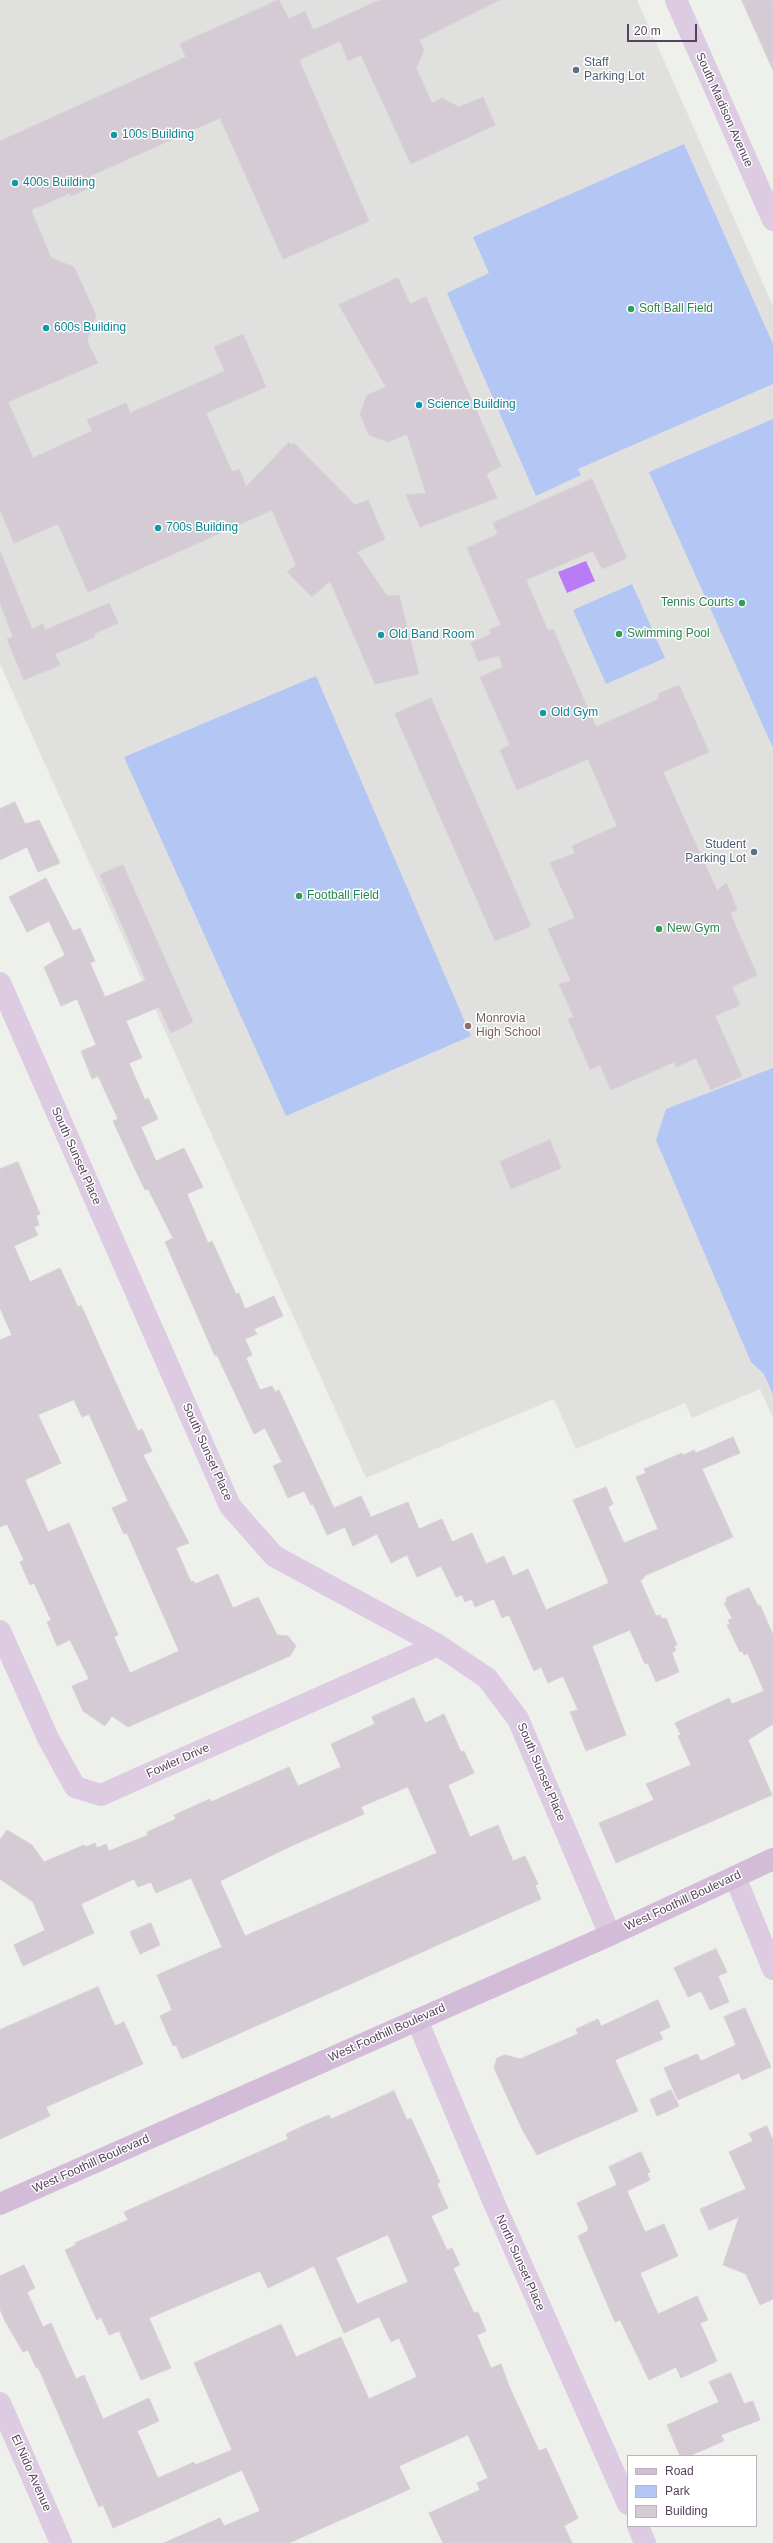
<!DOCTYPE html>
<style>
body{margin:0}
#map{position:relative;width:773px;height:2543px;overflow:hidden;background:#eef0ec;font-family:Arial,sans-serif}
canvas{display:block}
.legend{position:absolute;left:627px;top:2455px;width:130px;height:72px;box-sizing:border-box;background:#fff;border:1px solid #bbb3be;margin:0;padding:5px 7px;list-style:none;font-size:12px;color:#56425c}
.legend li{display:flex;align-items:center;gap:8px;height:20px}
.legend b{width:20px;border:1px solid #bbb3be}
.scale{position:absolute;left:627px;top:24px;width:70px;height:18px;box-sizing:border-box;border:2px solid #56425c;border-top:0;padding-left:5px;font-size:12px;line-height:14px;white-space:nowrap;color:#56425c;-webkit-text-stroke:3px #fff;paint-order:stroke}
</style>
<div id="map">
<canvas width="773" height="2543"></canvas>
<ul class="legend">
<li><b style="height:5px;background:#d3bcd8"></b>Road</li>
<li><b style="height:11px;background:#b4c7f4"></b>Park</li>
<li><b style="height:11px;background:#d4cbd4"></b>Building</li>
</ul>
<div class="scale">20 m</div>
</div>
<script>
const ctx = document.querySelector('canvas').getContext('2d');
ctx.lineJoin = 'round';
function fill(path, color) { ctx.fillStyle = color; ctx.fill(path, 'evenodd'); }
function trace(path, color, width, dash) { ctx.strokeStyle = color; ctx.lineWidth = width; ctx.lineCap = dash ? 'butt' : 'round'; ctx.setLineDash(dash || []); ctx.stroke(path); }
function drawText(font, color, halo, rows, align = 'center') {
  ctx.font = font + ' Arial,sans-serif'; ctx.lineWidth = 3; ctx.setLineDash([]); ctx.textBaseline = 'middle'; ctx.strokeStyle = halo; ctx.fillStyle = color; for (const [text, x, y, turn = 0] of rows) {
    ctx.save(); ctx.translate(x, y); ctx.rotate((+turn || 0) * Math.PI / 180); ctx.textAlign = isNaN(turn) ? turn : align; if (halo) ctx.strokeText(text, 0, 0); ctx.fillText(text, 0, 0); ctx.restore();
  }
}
fill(new Path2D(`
 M0,0H637L773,306V1418L760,1389L692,1418L685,1403L576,1449L554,1399L366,1478L0,664Z`), '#e0e1de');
fill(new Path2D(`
 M684,144L773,344V384L578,469L581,475L536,496L447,293L489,273L473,237Z
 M773,419V748L649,472Z
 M632,584L665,658L606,684L573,610Z
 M316,676L471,1036L286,1116L124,757Z
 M773,1068V1395L764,1374L751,1362L656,1140L666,1109Z`), '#b4c7f4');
fill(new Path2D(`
 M586,561L595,581L567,593L558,572Z`), '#ba7bf6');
const building = new Path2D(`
 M279,0L289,19L305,11L313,30L380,0H500L419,40L424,50L416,68L432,103L442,98L459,107L483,97L495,125L411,164L361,55L348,61L340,41L299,60L369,221L283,259L220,118L90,176L94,186L71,196L70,193L31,210L51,258L74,267L96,315L87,341L98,363L8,402L33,458L92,431L87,420L126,403L130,413L225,371L214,347L243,334L266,387L206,413L232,472L239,469L246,487L289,442L291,445L294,443L355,505L368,500L385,539L357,552L387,596L399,595L419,674L375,684L330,581L312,597L287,572L296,565L272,510L88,592L58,524L14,543L0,510V141L186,57L180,44Z
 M742,0H773V70Z
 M398,278L410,304L426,297L501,466L486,474L497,498L420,527L406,495L426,493L407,434L388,442L369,435L360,414L367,395L386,387L339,305Z
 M592,479L627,558L602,569L593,551L526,580L548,631L553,629L596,727L659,699L658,694L679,685L709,752L663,772L717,891L726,883L732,896L737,910L730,913L757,975L732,987L740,1005L715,1016L742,1076L711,1090L696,1058L676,1067L674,1062L611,1090L600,1065L590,1069L568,1019L574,1017L559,984L571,981L548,929L575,918L550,863L575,853L572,846L617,826L588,759L517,790L500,750L510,745L480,677L503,667L499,656L478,661L471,643L491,634L489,630L501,625L467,548L498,534L493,523Z
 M0,551L32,629L43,624L45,630L109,603L118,623L94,634L95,637L55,654L60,665L24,680L7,639L13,637L0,603Z
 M431,698L531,926L495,941L395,714Z
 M15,802L25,824L39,820L60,863L38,872L27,847L0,860V809Z
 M123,865L193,1022L171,1033L159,1007L126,1021L142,1058L129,1063L145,1100L148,1098L158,1119L141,1127L156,1161L184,1148L203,1187L187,1194L208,1243L212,1241L236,1294L239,1293L245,1309L274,1296L283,1316L254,1329L257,1334L245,1339L252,1355L246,1358L260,1390L272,1386L275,1392L279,1390L334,1508L361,1496L371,1517L408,1502L419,1529L442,1519L452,1542L472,1533L486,1564L504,1556L513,1576L528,1569L546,1610L609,1583L573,1500L606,1487L613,1504L608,1507L624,1543L658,1529L636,1477L646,1473L644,1469L682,1453L684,1455L694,1450L696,1453L733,1437L740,1453L702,1469L733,1537L644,1576V1578L640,1580L656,1616L660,1615L662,1619L666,1618L677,1645L674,1646L676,1650L672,1653L679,1672L656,1682L648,1663L645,1664L630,1630L592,1646L626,1735L586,1751L570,1712L578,1710L563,1676L548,1683L541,1667L534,1671L509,1615L502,1618L494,1599L475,1607L472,1599L465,1602L462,1595L456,1597L441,1566L417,1577L407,1555L391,1563L377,1534L353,1546L345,1527L327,1535L313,1504L311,1505L304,1491L288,1498L273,1466L282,1462L265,1428L254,1434L217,1355L215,1356L165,1242L173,1238L148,1189L145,1190L134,1167L113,1121L118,1119L98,1076L92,1079L81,1051L96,1045L77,999L61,1006L44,967L65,955L49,921L27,932L9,897L46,878L73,931L80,928L95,961L90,963L105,997L146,980L100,875Z
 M550,1140L561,1168L511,1189L500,1162Z
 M18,1162L40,1214L36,1216L39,1225L34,1227L38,1235L14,1246L30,1282L60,1268L78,1307L81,1305L129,1412L138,1431L142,1429L152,1451L143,1455L189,1543L176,1548L191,1582L194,1581L195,1584L218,1574L233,1608L258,1597L277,1635L288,1636L296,1646L290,1656L128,1727L112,1716L105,1726L83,1711L72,1686L89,1679L70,1640L57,1646L47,1622L51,1620L34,1583L30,1585L20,1562L24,1560L7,1524L0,1527V1340L12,1335L0,1308V1169ZM74,1400L82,1417L89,1414L128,1501L112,1508L124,1534L127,1533L179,1651L130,1673L114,1637L118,1635L69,1523L48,1532L25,1480L61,1463L38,1415Z
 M749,1588L758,1606L760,1605L773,1635V1724L748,1740L772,1795L616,1863L599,1823L654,1800L646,1784L691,1765L678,1736L681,1735L675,1723L729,1698L732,1704L764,1691L748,1654L744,1655L742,1651L740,1652L727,1625L730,1624L728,1620L732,1618L724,1603L727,1602L726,1598Z
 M414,1698L425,1723L444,1714L461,1752L464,1751L474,1773L448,1785L470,1837L498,1825L513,1861L525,1856L538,1884L535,1885L541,1899L182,2059L176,2045L173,2046L160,2016L172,2010L157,1975L222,1947L191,1878L156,1893L151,1882L138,1887L134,1879L81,1904L94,1933L23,1966L14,1945L45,1930L33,1902L0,1879V1840L7,1830L32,1845L44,1862L84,1845L86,1847L95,1843L97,1848L106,1844L109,1851L148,1835L147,1832L176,1819L174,1815L210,1799L211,1802L289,1767L298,1786L341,1767L331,1744L375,1724L372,1717ZM408,1787L437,1853L245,1936L220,1881L289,1847L364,1814L361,1807Z
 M151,1923L160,1945L140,1954L130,1932Z
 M716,1949L727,1972L718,1976L729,2002L710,2010L701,1991L688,1997L674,1968Z
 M98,1987L115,2026L124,2022L143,2064L46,2107L50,2116L0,2139V2030Z
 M658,2000L670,2027L659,2032L663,2039L615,2060L638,2111L537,2155L523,2131L494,2068L497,2058L505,2055L520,2059L578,2034L576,2029L598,2019L601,2026Z
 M745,2008L771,2067L742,2080L739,2073L678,2100L664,2068L697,2054L701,2061L736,2045L724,2017Z
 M671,2090L679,2106L657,2116L650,2100Z
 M394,2091L407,2120L411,2118L440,2182L437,2184L448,2208L431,2216L447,2250L452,2248L460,2265L453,2268L474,2313L478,2312L486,2331L477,2335L491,2368L501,2364L509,2386L539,2451L546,2448L578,2518L564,2526L572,2543H443L429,2513L480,2490L477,2483L488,2478L468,2435L399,2466L410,2489L289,2543H164L220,2518L224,2526L260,2511L242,2470L113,2528L103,2505L99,2507L38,2367L36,2368L28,2350L23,2352L5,2321L0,2309V2276L24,2265L35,2288L27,2292L43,2327L51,2323L76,2379L84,2375L103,2419L149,2398L159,2421L137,2431L158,2478L194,2462L195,2465L232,2450L194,2363L281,2324L296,2357L341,2337L369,2399L417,2377L399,2338L391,2342L379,2317L344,2333L314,2266L268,2288L260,2271L149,2318L171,2368L141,2380L119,2331L109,2335L101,2317L97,2320L65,2250L76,2245L75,2243L128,2220L124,2212L288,2139L286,2134L305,2125L329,2115L331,2119ZM388,2235L408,2282L357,2304L336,2258Z
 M767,2126L773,2141V2299L760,2305L746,2274L723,2265L739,2217L709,2230L700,2209L746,2189L729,2152L753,2141L749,2134Z
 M641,2152L650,2172L647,2173L650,2180L627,2191L645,2232L664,2224L678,2256L640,2273L658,2314L697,2296L708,2320L700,2323L717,2361L681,2378L676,2367L649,2380L620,2320L615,2322L578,2236L588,2231V2227L577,2203L617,2185L609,2167Z
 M731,2373L744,2404L753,2401L760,2420L721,2435L724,2441L689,2456H680L667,2425L719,2402L709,2382Z`);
fill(building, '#d4cbd4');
trace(building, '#d9cfd9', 1);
trace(new Path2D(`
 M676,0L773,220
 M0,983L230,1506L274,1556L438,1645L487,1678L518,1719L610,1935
 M0,1631L48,1738L75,1787L101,1795L438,1645
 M735,1877L773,1969
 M417,2020L494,2203L628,2504
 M0,2403L61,2543
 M638,2526L645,2543`), '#dccbe1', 22);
trace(new Path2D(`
 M0,2204L610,1935L773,1859`), '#d3bcd8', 22);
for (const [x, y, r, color] of [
 [576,70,4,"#5c6f8a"],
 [114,135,4,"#0f9aa8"],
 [15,183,4,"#0f9aa8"],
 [631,309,4,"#2e9e5b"],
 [46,328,4,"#0f9aa8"],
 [419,405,4,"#0f9aa8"],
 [158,528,4,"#0f9aa8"],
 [742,603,4,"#2e9e5b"],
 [619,634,4,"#2e9e5b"],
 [381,635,4,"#0f9aa8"],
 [543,713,4,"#0f9aa8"],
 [754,852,4,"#5c6f8a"],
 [299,896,4,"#2e9e5b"],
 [659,929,4,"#2e9e5b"],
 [468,1026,4,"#8d6e63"]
]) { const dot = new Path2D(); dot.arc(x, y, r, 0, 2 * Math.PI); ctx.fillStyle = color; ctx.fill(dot); trace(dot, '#fff', 1.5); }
drawText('12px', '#4e5e75', '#fff', [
 ["Staff",584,63],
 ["Parking Lot",584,77],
 ["Student",746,845,"right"],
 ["Parking Lot",746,859,"right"]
], 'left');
drawText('12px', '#56425c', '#fff', [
 ["South Madison Avenue",724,110,66],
 ["South Sunset Place",76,1156,66],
 ["South Sunset Place",207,1452,66],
 ["Fowler Drive",178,1761,-24],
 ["South Sunset Place",541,1772,67],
 ["West Foothill Boulevard",683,1901,-25],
 ["West Foothill Boulevard",387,2033,-24],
 ["West Foothill Boulevard",91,2164,-24],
 ["North Sunset Place",520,2263,66],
 ["El Nido Avenue",31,2473,66]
]);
drawText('12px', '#0d838f', '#fff', [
 ["100s Building",122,135],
 ["400s Building",23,183],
 ["600s Building",54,328],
 ["Science Building",427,405],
 ["700s Building",166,528],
 ["Old Band Room",389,635],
 ["Old Gym",551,713]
], 'left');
drawText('12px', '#27864d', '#fff', [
 ["Soft Ball Field",639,309],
 ["Tennis Courts",734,603,"right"],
 ["Swimming Pool",627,634],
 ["Football Field",307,896],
 ["New Gym",667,929]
], 'left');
drawText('12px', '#785e54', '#fff', [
 ["Monrovia",476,1019],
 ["High School",476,1033]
], 'left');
</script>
